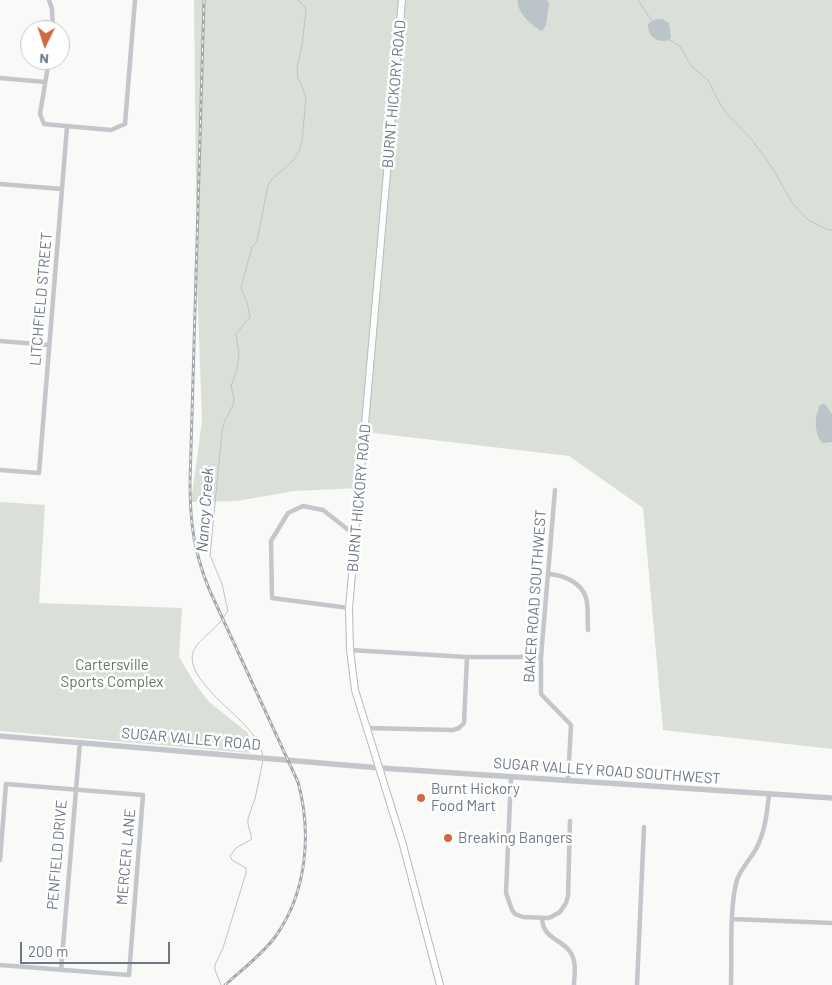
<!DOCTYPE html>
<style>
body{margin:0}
#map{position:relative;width:832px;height:985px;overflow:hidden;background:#f9f9f7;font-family:Barlow,sans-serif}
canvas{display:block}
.north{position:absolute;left:20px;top:20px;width:50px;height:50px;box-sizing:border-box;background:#fff;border:1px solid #c4c9ce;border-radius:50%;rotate:184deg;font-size:14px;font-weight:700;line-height:20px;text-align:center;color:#6c7884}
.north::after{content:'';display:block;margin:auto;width:18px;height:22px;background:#cf6941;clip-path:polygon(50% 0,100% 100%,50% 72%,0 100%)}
.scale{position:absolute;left:20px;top:942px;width:150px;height:22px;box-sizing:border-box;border:2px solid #6c7884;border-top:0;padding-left:6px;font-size:15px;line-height:18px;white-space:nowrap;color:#6c7884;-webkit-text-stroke:4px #fff;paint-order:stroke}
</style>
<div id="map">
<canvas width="832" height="985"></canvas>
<div class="north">N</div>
<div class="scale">200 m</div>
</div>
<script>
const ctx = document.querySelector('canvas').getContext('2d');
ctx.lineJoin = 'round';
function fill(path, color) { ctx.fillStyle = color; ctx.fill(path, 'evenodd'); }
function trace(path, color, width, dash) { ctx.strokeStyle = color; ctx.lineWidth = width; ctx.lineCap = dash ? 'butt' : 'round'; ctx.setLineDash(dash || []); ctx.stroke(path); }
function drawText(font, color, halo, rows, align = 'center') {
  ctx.font = font + ' Barlow,sans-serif'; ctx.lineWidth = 5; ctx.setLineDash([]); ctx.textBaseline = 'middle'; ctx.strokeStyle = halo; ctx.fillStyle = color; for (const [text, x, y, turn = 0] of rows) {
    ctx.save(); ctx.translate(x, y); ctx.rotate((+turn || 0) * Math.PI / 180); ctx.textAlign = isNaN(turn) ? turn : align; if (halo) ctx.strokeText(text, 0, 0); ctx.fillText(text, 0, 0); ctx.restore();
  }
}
fill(new Path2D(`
 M194,0H832V749L663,730L643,508L569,456L365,432L360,488L294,491L237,501L191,502L202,421L197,280Z
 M0,502L45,505L39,603L182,608L179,657L194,682L208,701L248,733L250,753L0,731Z`), '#dadfd8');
fill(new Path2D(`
 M518,0H547L549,3L546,25L542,31C532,26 516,12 518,0Z
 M656,19H662L669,23L671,38L669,40C658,44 647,36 648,24Z
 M825,404L832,414V442L822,443C814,432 814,418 820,405Z`), '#bbc4c8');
trace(new Path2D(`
 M638,0L652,21
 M669,40L679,45L692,67L709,81L715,95L726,113L753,141L773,169L793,204L807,219L826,229L832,230
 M263,756C261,747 256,738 249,730C236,712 179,674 195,648C201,638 212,632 219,623C222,620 225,615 228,611L222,584L210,555L222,432L224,423L233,405L234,398L231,386L237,370L239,354L236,334L250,317L247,302L241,288L252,247L257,241L268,185L273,178L293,161L299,151L302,141L306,98L301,84L298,79L297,68L302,45L306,10L304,6L298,0
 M221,985L215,970V965L223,948L246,873V868L232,860L230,856L236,848L252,839L248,824V818L255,799L263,760`), '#bbc4c8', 1);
const secondary = new Path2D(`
 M402,0L349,608L350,650L355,690L403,845L440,985`);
trace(secondary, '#b6babe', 8);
trace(new Path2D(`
 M49,0L52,9L53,30
 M49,60L40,114L44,124L111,130L125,124L135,0
 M0,78L45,82
 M0,184L62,189
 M0,341L49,345
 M0,470L39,473L67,127
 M555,490L541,657V694L571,725L568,781
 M549,574C564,575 582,583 586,598C589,607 587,621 588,630
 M349,608L272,598L271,541L288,513L303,506L323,510L355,535
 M350,650L467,657H541
 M366,728L453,730L459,728L464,723L467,657
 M511,777L506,893L512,910L515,914L523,917L549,918L560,912L566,903L568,896L570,821
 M0,860L6,784L143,795L129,975L0,965
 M542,918C543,943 569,938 574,961C576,968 574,977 574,985
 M732,919L832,923
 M61,970L80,742
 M637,985L644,827
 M731,985C732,956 729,907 737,880C741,868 751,859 757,847C765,831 767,813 769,795`), '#c3c6ca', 4.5);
trace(new Path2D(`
 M0,736L380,768L832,798`), '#c3c6ca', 5.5);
trace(secondary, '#fff', 6);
const rail = new Path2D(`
 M204,0L190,483C190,523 194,552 209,589L298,782C312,833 307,893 275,937C261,956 242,969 225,985`);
trace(rail, '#a3a8ad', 3);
trace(rail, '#fff', 1, [4]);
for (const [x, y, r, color] of [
 [421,798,5,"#cf6941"],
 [448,838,5,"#cf6941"]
]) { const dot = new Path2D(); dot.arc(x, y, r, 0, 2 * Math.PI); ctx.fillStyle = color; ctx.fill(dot); trace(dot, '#fff', 2); }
drawText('15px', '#6c7884', '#fff', [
 ["BURNT HICKORY ROAD",394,94,-85],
 ["LITCHFIELD STREET",41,299,-85],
 ["BURNT HICKORY ROAD",359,498,-85],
 ["BAKER ROAD SOUTHWEST",535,596,-86],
 ["SUGAR VALLEY ROAD",191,739,5],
 ["SUGAR VALLEY ROAD SOUTHWEST",607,771,4],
 ["PENFIELD DRIVE",57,855,-85],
 ["MERCER LANE",126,857,-85]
]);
drawText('15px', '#677766', '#fff', [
 ["Cartersville",112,665],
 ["Sports Complex",112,682]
]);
drawText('15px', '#6c7884', '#fff', [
 ["Burnt Hickory",431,789],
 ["Food Mart",431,806],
 ["Breaking Bangers",458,838]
], 'left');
drawText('italic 16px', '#67777f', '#fff', [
 ["Nancy Creek",205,510,-86]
]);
</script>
